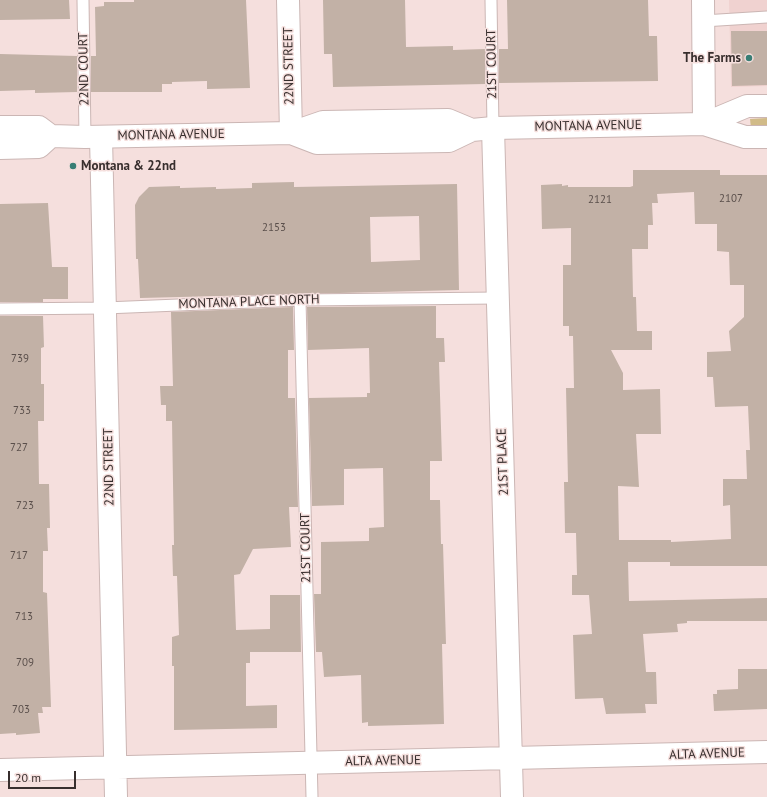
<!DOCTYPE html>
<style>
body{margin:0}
#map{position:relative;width:767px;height:797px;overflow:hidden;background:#f5dfdd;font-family:"PT Sans",sans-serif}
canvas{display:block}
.scale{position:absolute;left:8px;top:771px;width:68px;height:18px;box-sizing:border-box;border:2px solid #372e2d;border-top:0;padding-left:5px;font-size:12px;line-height:14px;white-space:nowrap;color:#372e2d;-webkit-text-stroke:3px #f5dfdd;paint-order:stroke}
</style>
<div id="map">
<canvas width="767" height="797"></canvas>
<div class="scale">20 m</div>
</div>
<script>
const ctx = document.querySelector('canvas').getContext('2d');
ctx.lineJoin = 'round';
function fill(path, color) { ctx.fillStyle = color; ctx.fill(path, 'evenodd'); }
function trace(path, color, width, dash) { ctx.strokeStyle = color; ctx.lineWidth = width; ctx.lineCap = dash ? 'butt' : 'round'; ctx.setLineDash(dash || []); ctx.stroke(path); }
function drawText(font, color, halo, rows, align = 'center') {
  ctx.font = font + ' "PT Sans",sans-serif'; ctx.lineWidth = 3; ctx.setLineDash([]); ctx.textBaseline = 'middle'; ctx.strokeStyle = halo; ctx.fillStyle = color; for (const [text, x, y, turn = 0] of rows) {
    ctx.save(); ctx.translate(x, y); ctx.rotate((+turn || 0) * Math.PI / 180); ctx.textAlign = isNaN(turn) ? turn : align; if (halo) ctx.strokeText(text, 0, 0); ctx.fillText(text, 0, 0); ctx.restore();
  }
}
fill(new Path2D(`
 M729,0H767V86L731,87Z`), '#f0d2d0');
fill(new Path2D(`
 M767,118V128H751L750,119Z`), '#d1bb88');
fill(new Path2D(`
 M0,0H69L70,19L0,20Z
 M134,0H246L250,88L207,89V81L172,82V84H162V92H91V56H96L95,7L104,6V2H134Z
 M323,0H405L406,47L453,46V50L485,49V84L333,87L332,54H324Z
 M507,0H648L649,36H657L658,81L499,83V49H508Z
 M731,31H767V85L732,86Z
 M0,54L77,56V92L35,93V90L0,91Z
 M633,170H720V175H767V566H670V562H628L629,601L767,598V621H687V623L677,624L678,632L643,634L646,672H656L657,704H645L646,713L606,714L603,698L575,699L573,635L592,634L589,595H572V575H577L576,533H565L564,482H568L566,388H574L573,336H569V326H563V265H571V228L542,229L541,185L562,184V186L568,185V187H630L633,186ZM694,192L695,224H717V251L729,252L730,285H744V317L729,331L731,351L707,352V377H713L715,407L748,406L750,450H746L747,479H723V506L730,505L731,539L671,542V540H619L618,486L639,487L636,434H661L660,389L623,390V373L611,350H652V331H637L636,297H633L632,249H648V225H653L652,203H658L657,194Z
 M294,182V187L457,184L459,290L140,298L138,259H136L135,205L139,197L149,187L180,186V188L216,187V189L252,188V183ZM419,216L420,260L371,262L370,217Z
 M48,203L52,267H68V299H43V302H0V204Z
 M436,306V338H444L445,362H439L442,461H430V500H440L441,544H443L446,644H442L444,724L368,726V722L362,723L361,675L324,677L322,652H316L314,594H321V542L369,541V528L384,527L383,468L344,469V505L312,506L309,398L367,397V393H370L369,348L308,350L307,307Z
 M293,307L294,350H288V398H295L298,507H289L291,547L253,549L240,574L234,575L236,630L270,629V595H300L301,652H250V663H246V706L277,705V728L174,730V666H172V637L179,635L177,576H173L172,545H174L172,421H166V405H161L160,386H173L171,312Z
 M0,316H43L44,347L41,348V384H44V421H38L39,484H49L50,528H47L48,551H43V592L47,593L51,707H42L43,713H38L40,733L16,735V733L0,734Z
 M738,669H767V709L714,711L713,694H717V690L738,689Z`), '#c2b1a6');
const lane = new Path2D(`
 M83,0L85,137
 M491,0L493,128
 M703,21L767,17
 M300,300L312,797
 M0,309L105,308L300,300L498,298`);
const street = new Path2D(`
 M288,0L291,133
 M703,0L704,124
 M493,128L512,797
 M101,137L116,797
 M0,770L767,752`);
const secondary = new Path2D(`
 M704,124L747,106H767
 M0,127H39L51,136L85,137L291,133L323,122L448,120L472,130
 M291,133L317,143L449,141L472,130L493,128L704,124L745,137H767
 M0,148L39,147L51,136`);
trace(lane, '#cbb6b4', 13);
trace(street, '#cbb6b4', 24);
trace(secondary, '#cbb6b4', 24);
trace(lane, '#fff', 11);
trace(street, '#fff', 22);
trace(secondary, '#fff', 22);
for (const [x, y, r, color] of [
 [749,58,4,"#387e75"],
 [73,166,4,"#387e75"]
]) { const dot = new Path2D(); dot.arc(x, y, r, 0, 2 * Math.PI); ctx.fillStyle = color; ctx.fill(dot); trace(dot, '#f5dfdd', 1.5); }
drawText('11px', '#5a4f4b', null, [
 ["2107",731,199],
 ["2121",600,200],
 ["2153",274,228],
 ["739",20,359],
 ["733",22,411],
 ["727",19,448],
 ["723",25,506],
 ["717",19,556],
 ["713",24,617],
 ["709",25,663],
 ["703",21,710]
]);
drawText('bold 13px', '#372e2d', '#f5dfdd', [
 ["The Farms",741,58],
 ["Montana & 22nd",81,166,"left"]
], 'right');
drawText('13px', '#372e2d', '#f5dfdd', [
 ["21ST COURT",492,64,-91],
 ["22ND STREET",289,66,-91],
 ["22ND COURT",84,69,-91],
 ["MONTANA AVENUE",588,126,-1],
 ["MONTANA AVENUE",171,135,-1],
 ["MONTANA PLACE NORTH",249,302,-2],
 ["21ST PLACE",503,462,-92],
 ["22ND STREET",109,467,-91],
 ["21ST COURT",306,548,-91],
 ["ALTA AVENUE",707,754,-2],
 ["ALTA AVENUE",383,761,-1]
]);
</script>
